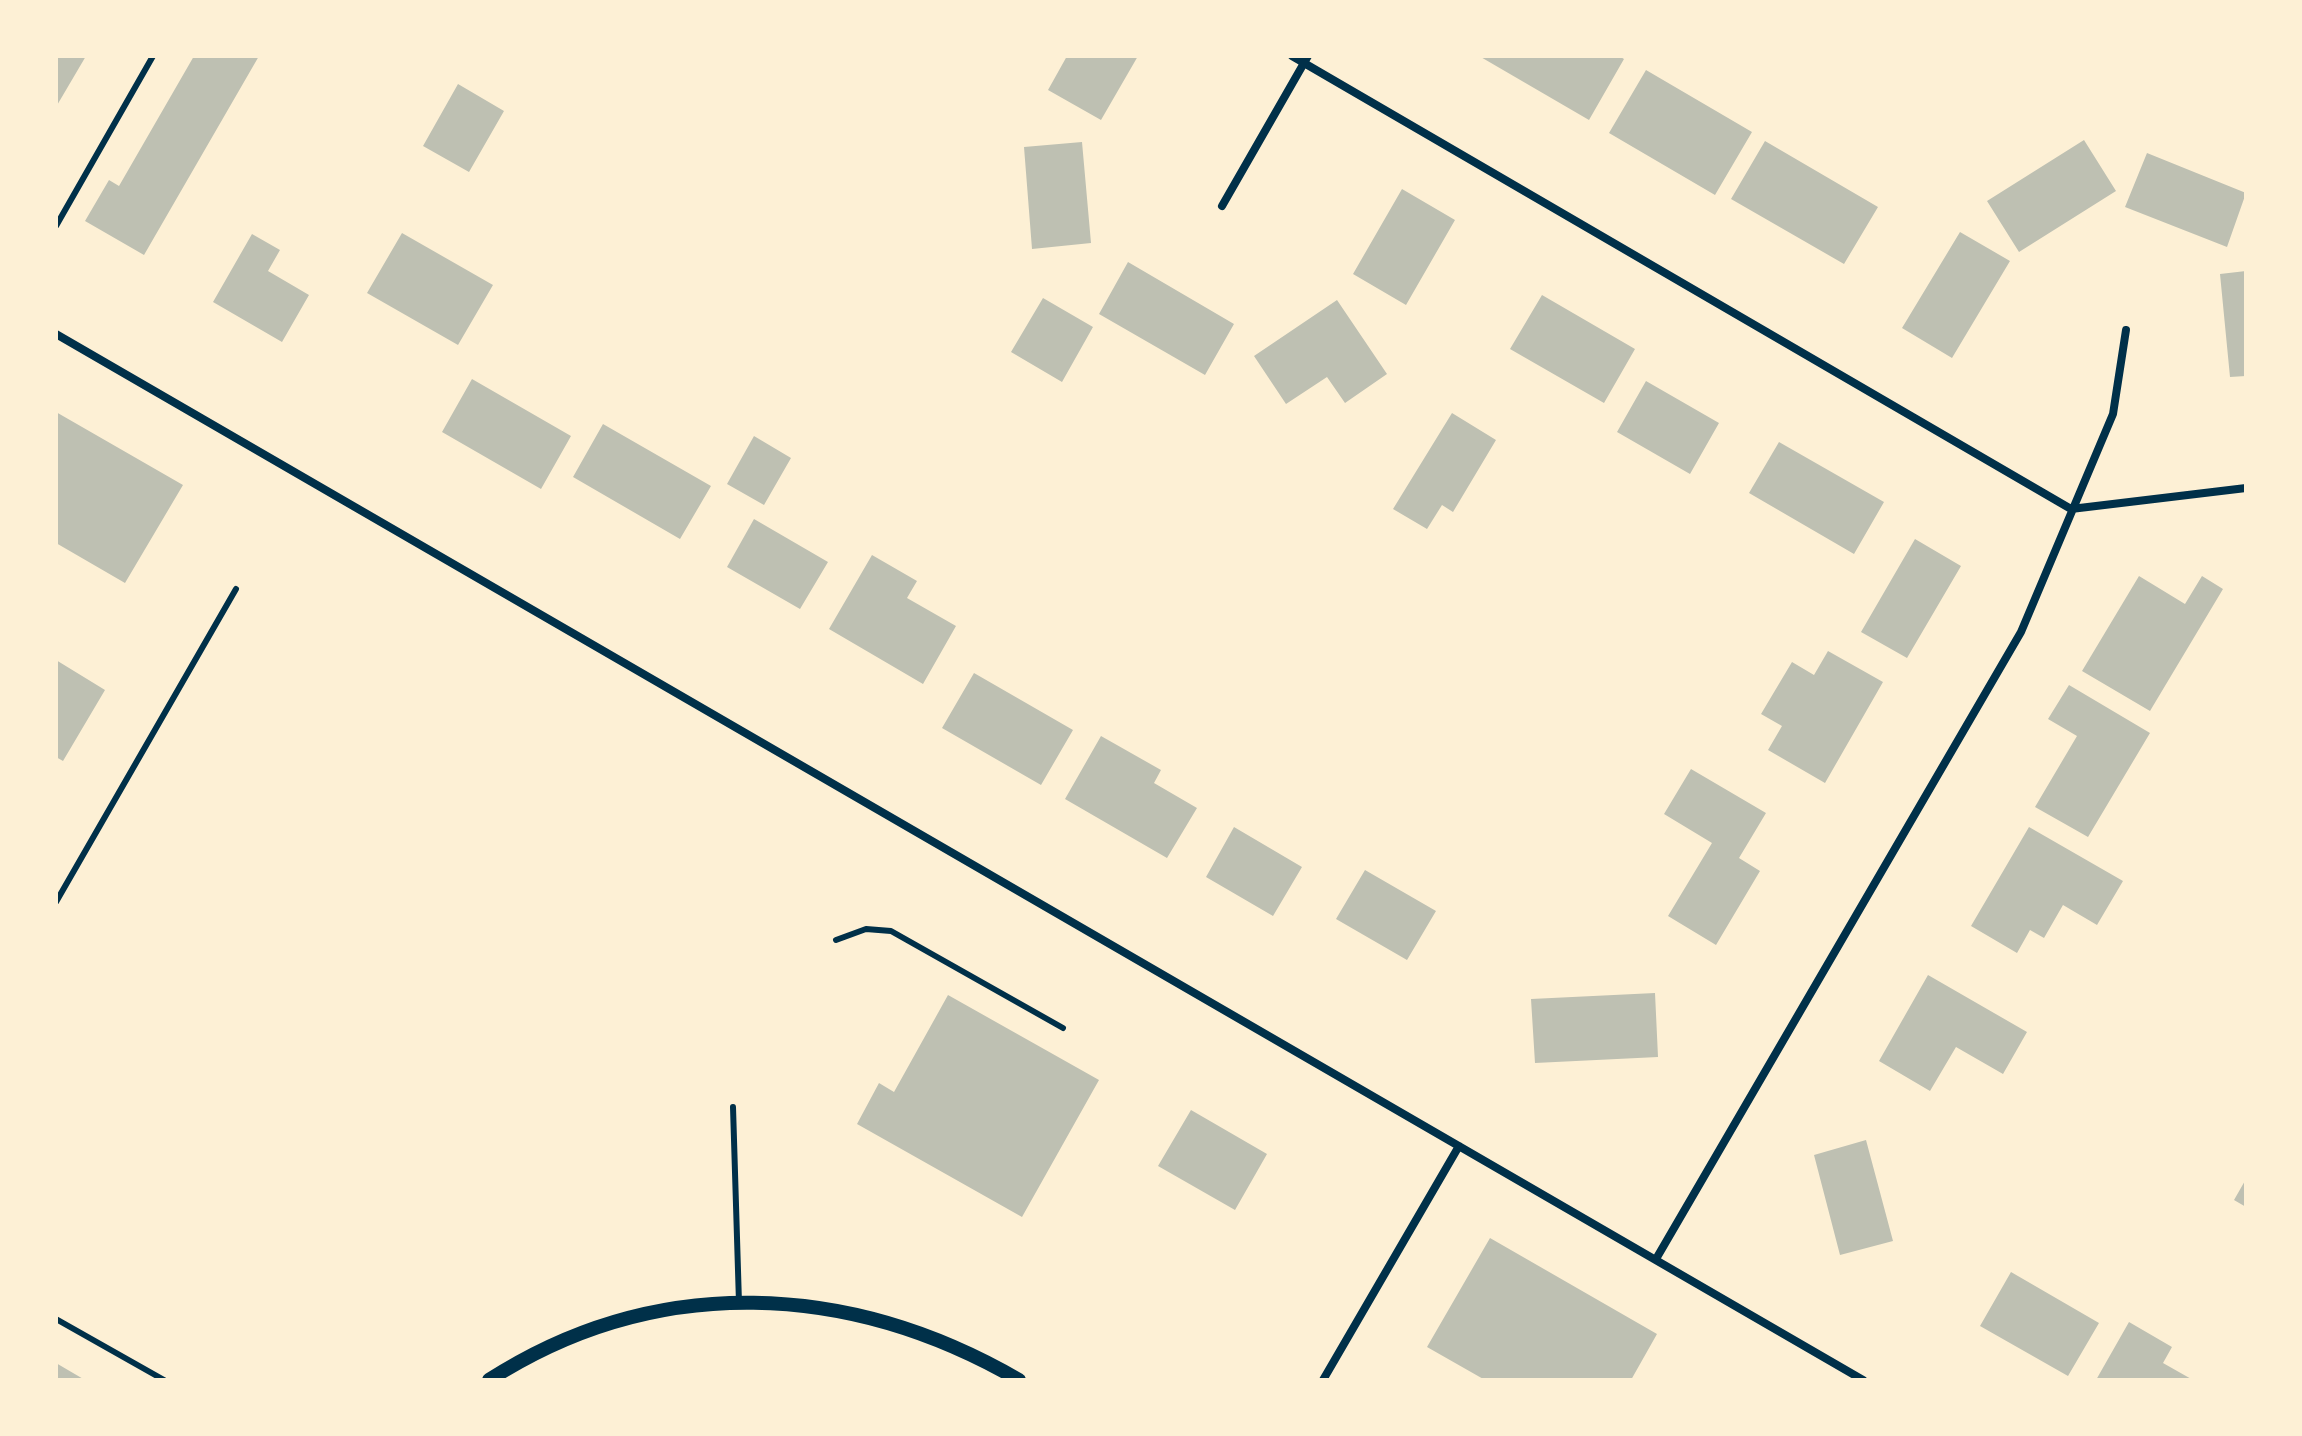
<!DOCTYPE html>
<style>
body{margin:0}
#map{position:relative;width:2302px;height:1436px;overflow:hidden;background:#fdf0d5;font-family:Karla,sans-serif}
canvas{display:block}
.frame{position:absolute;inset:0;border:58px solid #fdf0d5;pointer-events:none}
</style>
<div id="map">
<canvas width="2302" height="1436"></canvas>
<div class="frame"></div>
</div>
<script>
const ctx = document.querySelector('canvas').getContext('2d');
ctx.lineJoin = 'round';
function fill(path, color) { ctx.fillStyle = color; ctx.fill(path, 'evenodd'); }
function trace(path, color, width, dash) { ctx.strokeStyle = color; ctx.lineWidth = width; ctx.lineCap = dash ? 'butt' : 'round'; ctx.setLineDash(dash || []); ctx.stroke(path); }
fill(new Path2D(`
 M56,56H86L56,107Z
 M194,56H259L144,255L85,221L109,180L119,186Z
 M1067,56H1138L1101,120L1048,90Z
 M1479,56H1619L1624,59L1589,120Z
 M1646,70L1752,132L1715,195L1609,133Z
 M458,84L504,111L469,172L423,146Z
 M2084,140L2116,191L2019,252L1987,201Z
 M1765,141L1878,207L1844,264L1731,199Z
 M1082,142L1091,243L1032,249L1024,147Z
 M2147,153L2246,193L2227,247L2125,207Z
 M1402,189L1455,220L1406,305L1353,274Z
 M1960,232L2010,261L1952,358L1902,328Z
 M402,233L493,285L458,345L367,293Z
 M252,234L280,250L268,271L309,295L282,342L213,302Z
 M1128,262L1234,324L1205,375L1099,314Z
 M2246,271V376L2230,377L2220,274Z
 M1542,295L1635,349L1604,403L1510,349Z
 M1043,298L1093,327L1062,382L1011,352Z
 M1337,300L1387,374L1345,403L1327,377L1286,404L1254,356Z
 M472,379L571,436L541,489L442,432Z
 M1646,381L1719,423L1690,474L1617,432Z
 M56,412L183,485L125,583L56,543Z
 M1452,413L1496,440L1453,512L1442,505L1427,529L1393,509Z
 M603,424L711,486L680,539L573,477Z
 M754,436L791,458L764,505L727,484Z
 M1779,442L1884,502L1854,554L1749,493Z
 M754,519L828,562L800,609L727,567Z
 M1915,539L1961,566L1907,658L1861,632Z
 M872,555L917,581L907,598L956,626L923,684L829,629Z
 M2139,576L2185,604L2202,576L2223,589L2150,711L2082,671Z
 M1828,651L1883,682L1825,783L1768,750L1782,726L1761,714L1792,662L1814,675Z
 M56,660L105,690L63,761L56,757Z
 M974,673L1073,730L1041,785L942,728Z
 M2069,685L2150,733L2088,837L2035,807L2077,736L2048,719Z
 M1101,736L1161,770L1154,783L1197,808L1167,858L1065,799Z
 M1691,769L1766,813L1739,858L1760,871L1716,945L1668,916L1712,843L1664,814Z
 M1234,827L1302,867L1273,916L1206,877Z
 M2029,827L2123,881L2097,925L2063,905L2044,938L2030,930L2017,953L1971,926Z
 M1365,870L1436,911L1407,960L1336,919Z
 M1928,975L2027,1032L2003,1074L1956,1047L1930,1091L1879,1061Z
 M1655,993L1658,1057L1535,1063L1531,999Z
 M948,995L1099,1080L1022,1217L857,1124L879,1083L894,1092Z
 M1191,1110L1267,1154L1235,1210L1158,1166Z
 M1866,1140L1893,1241L1840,1255L1814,1155Z
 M2246,1179V1207L2234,1200Z
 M1490,1238L1657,1334L1631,1380H1485L1427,1347Z
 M2011,1272L2099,1323L2068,1376L1980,1326Z
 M2129,1322L2172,1347L2163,1363L2193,1380H2096Z
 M56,1363L85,1380H56Z`), '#bec0b2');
trace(new Path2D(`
 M56,226L153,56
 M56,902L236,589
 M836,940L866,929L891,931L1063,1028
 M733,1107L739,1303
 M56,1319L164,1380`), '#003049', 6);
trace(new Path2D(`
 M1292,56L2071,509L2246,488
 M1222,206L1308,56
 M56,334L1863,1380
 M1656,1259L2021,632L2113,414L2126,330
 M1323,1380L1459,1146`), '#003049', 8);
trace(new Path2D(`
 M489,1380C657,1272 850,1282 1019,1380`), '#003049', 14);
</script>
